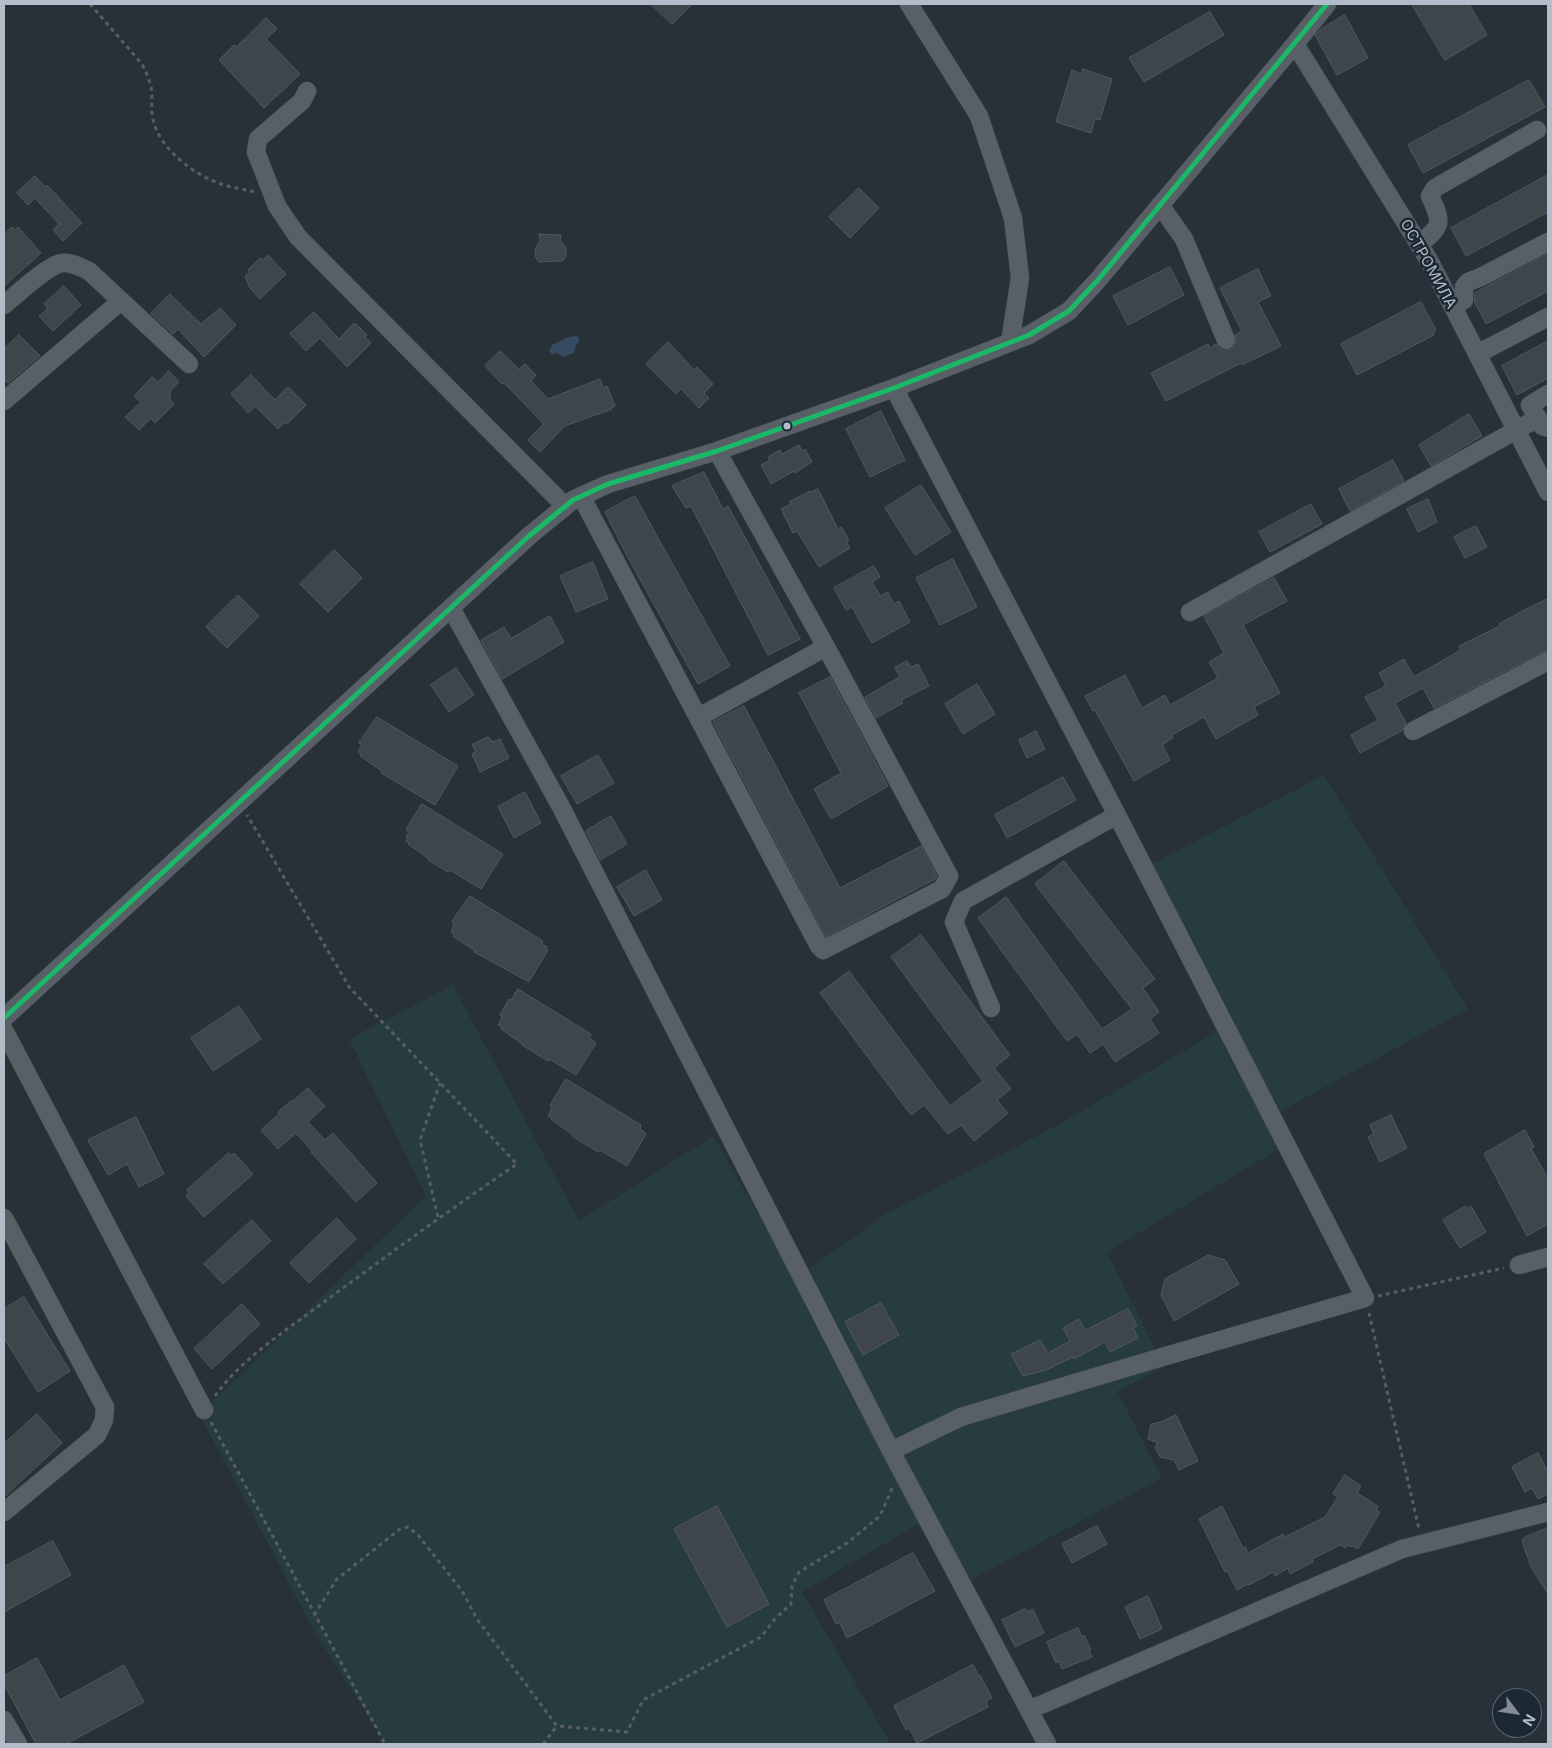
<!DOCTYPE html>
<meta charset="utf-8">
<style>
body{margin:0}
#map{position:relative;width:1552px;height:1748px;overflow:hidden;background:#293138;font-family:Inter,sans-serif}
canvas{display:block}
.frame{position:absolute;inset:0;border:5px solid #b3bdc9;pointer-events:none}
.north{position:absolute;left:1492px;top:1688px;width:50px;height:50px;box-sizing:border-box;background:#1c2833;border:1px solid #58646f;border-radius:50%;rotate:121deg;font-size:14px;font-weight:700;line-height:20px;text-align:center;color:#b3bdc9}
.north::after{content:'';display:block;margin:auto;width:18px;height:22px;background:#838c96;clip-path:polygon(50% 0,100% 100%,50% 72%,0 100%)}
</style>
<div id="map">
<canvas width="1552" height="1748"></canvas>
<div class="frame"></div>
<div class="north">N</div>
</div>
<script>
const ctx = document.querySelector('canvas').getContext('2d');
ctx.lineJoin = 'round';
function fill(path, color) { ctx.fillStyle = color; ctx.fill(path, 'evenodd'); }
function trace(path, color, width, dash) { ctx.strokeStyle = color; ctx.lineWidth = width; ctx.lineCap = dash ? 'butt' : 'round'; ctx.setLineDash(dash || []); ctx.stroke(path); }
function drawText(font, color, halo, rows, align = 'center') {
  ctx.font = font + ' Inter,sans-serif'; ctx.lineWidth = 5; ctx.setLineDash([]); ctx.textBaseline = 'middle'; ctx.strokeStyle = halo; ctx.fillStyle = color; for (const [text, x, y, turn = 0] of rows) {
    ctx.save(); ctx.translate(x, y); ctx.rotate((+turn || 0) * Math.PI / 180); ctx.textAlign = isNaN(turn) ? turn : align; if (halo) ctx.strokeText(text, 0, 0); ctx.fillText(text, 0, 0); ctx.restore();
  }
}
fill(new Path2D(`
 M1324,775L1468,1009L1272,1116L1287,1144L1107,1252L1164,1367L1117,1391L1162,1478L972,1579L920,1523L802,1592L891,1744H386L314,1631L196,1408L204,1410L426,1196L349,1039L453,985L579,1221L713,1136L796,1278L886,1214L1060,1124L1216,1032L1141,869Z`), '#263c3e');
fill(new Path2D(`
 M576,336L579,338V341L575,347L574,353L563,357L557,353L552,354L549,351L552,345L569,337Z`), '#354b61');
const building = new Path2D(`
 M651,4H692L672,24Z
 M1412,4H1469L1487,35L1445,60Z
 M1210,12L1224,35L1144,82L1129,58Z
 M1345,15L1368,58L1337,75L1315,35L1321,29Z
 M266,18L277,29L266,39L300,74L264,108L219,60L234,45L236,47Z
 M1083,69L1112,79L1100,120L1095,119L1091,133L1056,122L1072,70L1082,74Z
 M1529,80L1545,107L1423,173L1408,145Z
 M1548,175V212L1466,256L1451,228Z
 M35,176L45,187L47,185L82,223L63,241L53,230L59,224L35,198L28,205L17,193Z
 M859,188L879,208L850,238L829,217Z
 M12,227L15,230L18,227L41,253L4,286V235Z
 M539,234L561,235L560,240L566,248V257L562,261L539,262L535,256L536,247L540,241Z
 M1548,254V291L1486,324L1474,301L1475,293Z
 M268,255L286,274L260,299L250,288L245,276L250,272L248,270L260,258L263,260Z
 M1170,267L1184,295L1128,325L1113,296Z
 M1258,269L1271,296L1258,302L1281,346L1242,365L1241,363L1166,401L1151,373L1208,344L1210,348L1216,344L1220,349L1225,351L1234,347L1237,341L1235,335L1242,331L1220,288Z
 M64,286L81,305L53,331L39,316L48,309L44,304Z
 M170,294L201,324L220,308L236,325L204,357L178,329L173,334L151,314Z
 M1421,302L1436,330L1433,333L1434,335L1357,375L1341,344Z
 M314,312L339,339L353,324H356L367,335L365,337L371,343L347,367L320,338L306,351L290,334Z
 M19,335L40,356L8,383L4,379V349Z
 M1548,341V378L1517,395L1502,366Z
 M668,342L694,370L697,367L713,384L704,393L709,398L699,408L681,389L676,394L646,364Z
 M500,351L519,369L525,364L536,375L531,381L548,399L600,379L603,388L607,386L615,406L611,408L612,409L565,426L540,452L528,440L544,424L504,383L502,384L485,366Z
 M169,371L179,382L170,391V400L174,404L155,423L151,418L139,430L125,417L141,402L134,396L152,377L158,382Z
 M251,375L275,400L288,387L306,405L287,424L285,422L278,429L255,406L248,413L231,394Z
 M881,411L905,460L870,477L846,429Z
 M1469,414L1482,436L1431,466L1419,445Z
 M799,445L802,451L805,449L812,462L795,473L794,471L771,484L761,465L770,460L768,457L780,450L782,454Z
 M1393,460L1404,481L1350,511L1339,489Z
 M704,472L723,509L728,506L800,639L768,655L691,506L686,508L672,486Z
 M921,485L951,532L915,555L885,508Z
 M818,489L838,529L841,527L849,540L846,541L850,548L819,567L797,531L793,533L781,509L791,504L789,502L810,491L811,492Z
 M635,496L658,538L730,666L698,684L626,554L605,512Z
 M1428,499L1437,522L1418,532L1407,509Z
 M1311,504L1322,524L1270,552L1259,532Z
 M1476,526L1487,547L1465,558L1454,537Z
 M334,550L362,578L328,612L300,584Z
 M953,559L977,607L940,625L916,578Z
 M593,562L608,599L576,612L560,576Z
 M874,566L880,577L872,582L880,596L888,592L894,604L899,601L910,622L872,643L852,607L846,610L834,588Z
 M1274,578L1287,601L1243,625L1280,693L1254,707L1258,715L1216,739L1204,717L1172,735L1173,738L1162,745L1170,760L1134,781L1095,710L1093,711L1085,696L1125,675L1142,708L1165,695L1170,705L1218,678L1209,662L1224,653L1204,616Z
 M238,595L259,616L227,648L206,627Z
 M1548,599V650L1543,652L1434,708L1423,688L1395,703L1406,723L1403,730L1360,753L1351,735L1378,720L1365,697L1386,686L1379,673L1404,659L1414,677L1461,650L1459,646L1500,626L1499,624L1528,608Z
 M550,616L564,642L502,679L481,640L504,627L511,638Z
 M907,661L911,667L918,664L929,686L901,700L903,703L876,718L865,697L900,677L895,668Z
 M456,668L474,695L449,712L431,685Z
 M830,677L888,786L831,819L814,789L841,773L799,693Z
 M977,684L995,714L963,734L945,704Z
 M744,706L840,888L921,846L937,876L935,879L826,937L713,722Z
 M377,717L458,766L435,805L381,773L382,771L360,756L361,754L358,752L362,744L359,743Z
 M1036,731L1045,749L1027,758L1019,740Z
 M488,737L493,742L500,739L509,758L480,772L472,754L476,752L472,745Z
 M598,755L614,783L577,804L561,776Z
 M1063,777L1076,800L1007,838L995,815Z
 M525,792L541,823L514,838L498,807Z
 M422,804L503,854L481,889L450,870L448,872L428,860L429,859L408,844L409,842L406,841L408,838L406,837L409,832L406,830Z
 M611,816L627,844L600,860L586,831Z
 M1064,861L1155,979L1143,988L1159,1012L1150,1019L1159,1033L1115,1062L1103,1044L1090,1053L1077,1034L1067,1041L978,918L1006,897L1102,1029L1132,1009L1035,884Z
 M646,870L662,900L634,916L617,887Z
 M470,896L543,941L542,944L547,947L546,949L548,950L529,982L474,952L475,951L453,936L454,934L451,932L454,924L452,922Z
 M921,935L1010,1055L994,1068L1011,1089L997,1100L1008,1113L974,1141L961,1125L948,1134L924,1105L911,1115L820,993L849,971L950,1106L983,1081L891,957Z
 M518,989L591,1034L589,1037L596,1043L576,1075L549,1059L548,1061L522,1045V1044L501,1029L502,1027L498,1025L502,1017L500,1015L509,999L511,1000Z
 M239,1006L261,1039L213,1071L191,1038Z
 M566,1079L641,1125L640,1128L646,1134L627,1166L600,1150L598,1152L572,1136L573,1135L551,1119L552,1118L548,1116L552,1108L550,1106Z
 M308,1088L325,1106L308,1122L325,1140L333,1133L377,1183L356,1202L311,1152L312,1151L296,1133L278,1149L261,1130L279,1114L278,1112L292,1100L293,1101Z
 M1391,1115L1407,1148L1380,1162L1368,1137L1374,1134L1370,1125Z
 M136,1117L164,1174L139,1187L127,1164L108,1175L88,1140Z
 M1525,1130L1534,1147L1531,1148L1548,1179V1224L1527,1236L1484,1154Z
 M229,1153L231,1156L234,1153L253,1174L204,1217L186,1196L189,1193L187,1190Z
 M1466,1206L1467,1209L1471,1206L1486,1232L1460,1248L1443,1220Z
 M337,1218L356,1239L309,1283L290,1263Z
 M252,1220L271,1241L223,1284L204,1264Z
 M1209,1255L1225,1260L1239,1284L1174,1321L1161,1295L1165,1279Z
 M24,1297L70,1371L38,1392L4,1338V1309Z
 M881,1303L899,1335L863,1355L845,1322Z
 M242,1304L260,1324L212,1369L194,1349Z
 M1128,1309L1137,1326L1133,1328L1138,1338L1110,1352L1105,1342L1074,1359L1073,1357L1046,1370L1023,1376L1011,1354L1040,1340L1048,1353L1070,1341L1063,1328L1079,1319L1085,1330Z
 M37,1414L62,1443L4,1497V1444Z
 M1176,1415L1198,1461L1179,1470L1174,1460L1160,1457L1155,1447L1158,1443L1148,1439L1151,1424L1161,1422Z
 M1538,1453L1548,1472V1494L1538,1499L1532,1488L1525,1492L1512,1467Z
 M1345,1475L1361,1486L1357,1493L1378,1506L1376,1510L1380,1512L1358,1549L1353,1546L1352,1547L1348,1545L1346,1548L1340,1545L1312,1559L1313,1562L1290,1574L1288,1568L1275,1576L1273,1572L1249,1585L1248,1584L1237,1590L1227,1571L1225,1572L1199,1519L1222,1506L1243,1548L1245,1547L1248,1553L1283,1534L1285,1537L1325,1517L1338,1497L1333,1494Z
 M717,1506L769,1604L727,1627L674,1529Z
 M1097,1526L1107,1544L1072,1563L1062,1544Z
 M1548,1528V1594L1531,1567L1522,1541L1525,1537Z
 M53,1541L71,1575L4,1612V1567Z
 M913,1553L935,1591L847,1638L840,1623L836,1624L824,1600Z
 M1148,1596L1162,1629L1140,1639L1125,1607Z
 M1025,1609L1027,1612L1033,1609L1044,1633L1015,1647L1002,1620Z
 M1078,1628L1082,1637L1084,1635L1091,1650H1089L1092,1657L1062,1669L1059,1661L1056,1663L1047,1642Z
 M37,1658L60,1700L124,1665L144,1702L66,1744H36L4,1684V1676Z
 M973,1665L979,1676L980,1675L992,1698L986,1701L988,1707L917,1743L909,1728L906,1730L894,1706Z`);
fill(building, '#3e454b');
trace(building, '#51585f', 1);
const minor = new Path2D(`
 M909,4L979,116L1013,218L1020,278L1010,342
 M1295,44L1430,262L1548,492
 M307,91L302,101L258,139L256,152L277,206L298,237L565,506
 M1160,205L1184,239L1226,340
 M1419,245C1442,225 1443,224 1430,196L1435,188L1537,130
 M4,305C16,295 48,265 62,263C72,262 80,267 89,271L189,364
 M1453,307L1464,300V287L1468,282L1481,277L1548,242
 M1477,354L1548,317
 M1548,394L1530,405L1542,426L1548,428
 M4,401L121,301
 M581,496L819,946L823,950L942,889L949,876L826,647L717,451
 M451,608L560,805L891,1451L1047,1744
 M1190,612L1538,418
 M699,717L826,647
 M1413,731L1548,661
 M991,1008L954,922L963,901L1117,815
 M4,1018L529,536L573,500L608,484L717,451L894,388L1029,335L1069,311L1097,281L1295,44L1327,4
 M4,1030L204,1410
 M4,1218L105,1407L104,1420L97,1435L4,1512
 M1519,1265L1548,1257
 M891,1451L961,1417L1159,1358L1365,1298L1117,815L894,388
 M1029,1710L1402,1549L1548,1512
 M4,1720L18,1744`);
trace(minor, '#474d53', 19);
trace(new Path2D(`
 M90,4L142,64C147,74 151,83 152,93C152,102 151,112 153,120C160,149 194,175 221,184C232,188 244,189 255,192
 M438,1217L420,1140L440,1083
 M1378,1296L1504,1268
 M1369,1313L1419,1529
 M215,1396C241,1359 288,1329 324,1302C388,1255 452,1208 517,1164L350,988L247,815
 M211,1422L385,1744
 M314,1615L337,1579L400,1529L408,1527L418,1535L462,1591L477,1619L557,1726L627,1732L643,1700L761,1637L775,1619L791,1604L792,1586L799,1572L847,1543L880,1516L893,1486
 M543,1744L557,1726`), '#575e63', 3, [4, 4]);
trace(minor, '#595f66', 18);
trace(new Path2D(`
 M4,1018L529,536L573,500L608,484L717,451L894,388L1029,335L1069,311L1097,281L1327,4`), '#1ab867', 5);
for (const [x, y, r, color] of [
 [787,426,4.5,"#b3bdc9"]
]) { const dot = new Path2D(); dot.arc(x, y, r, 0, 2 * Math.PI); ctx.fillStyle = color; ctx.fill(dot); trace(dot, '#1c2833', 2); }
drawText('15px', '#b3bdc9', '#1c2833', [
 ["ОСТРОМИЛА",1428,264,61]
]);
</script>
